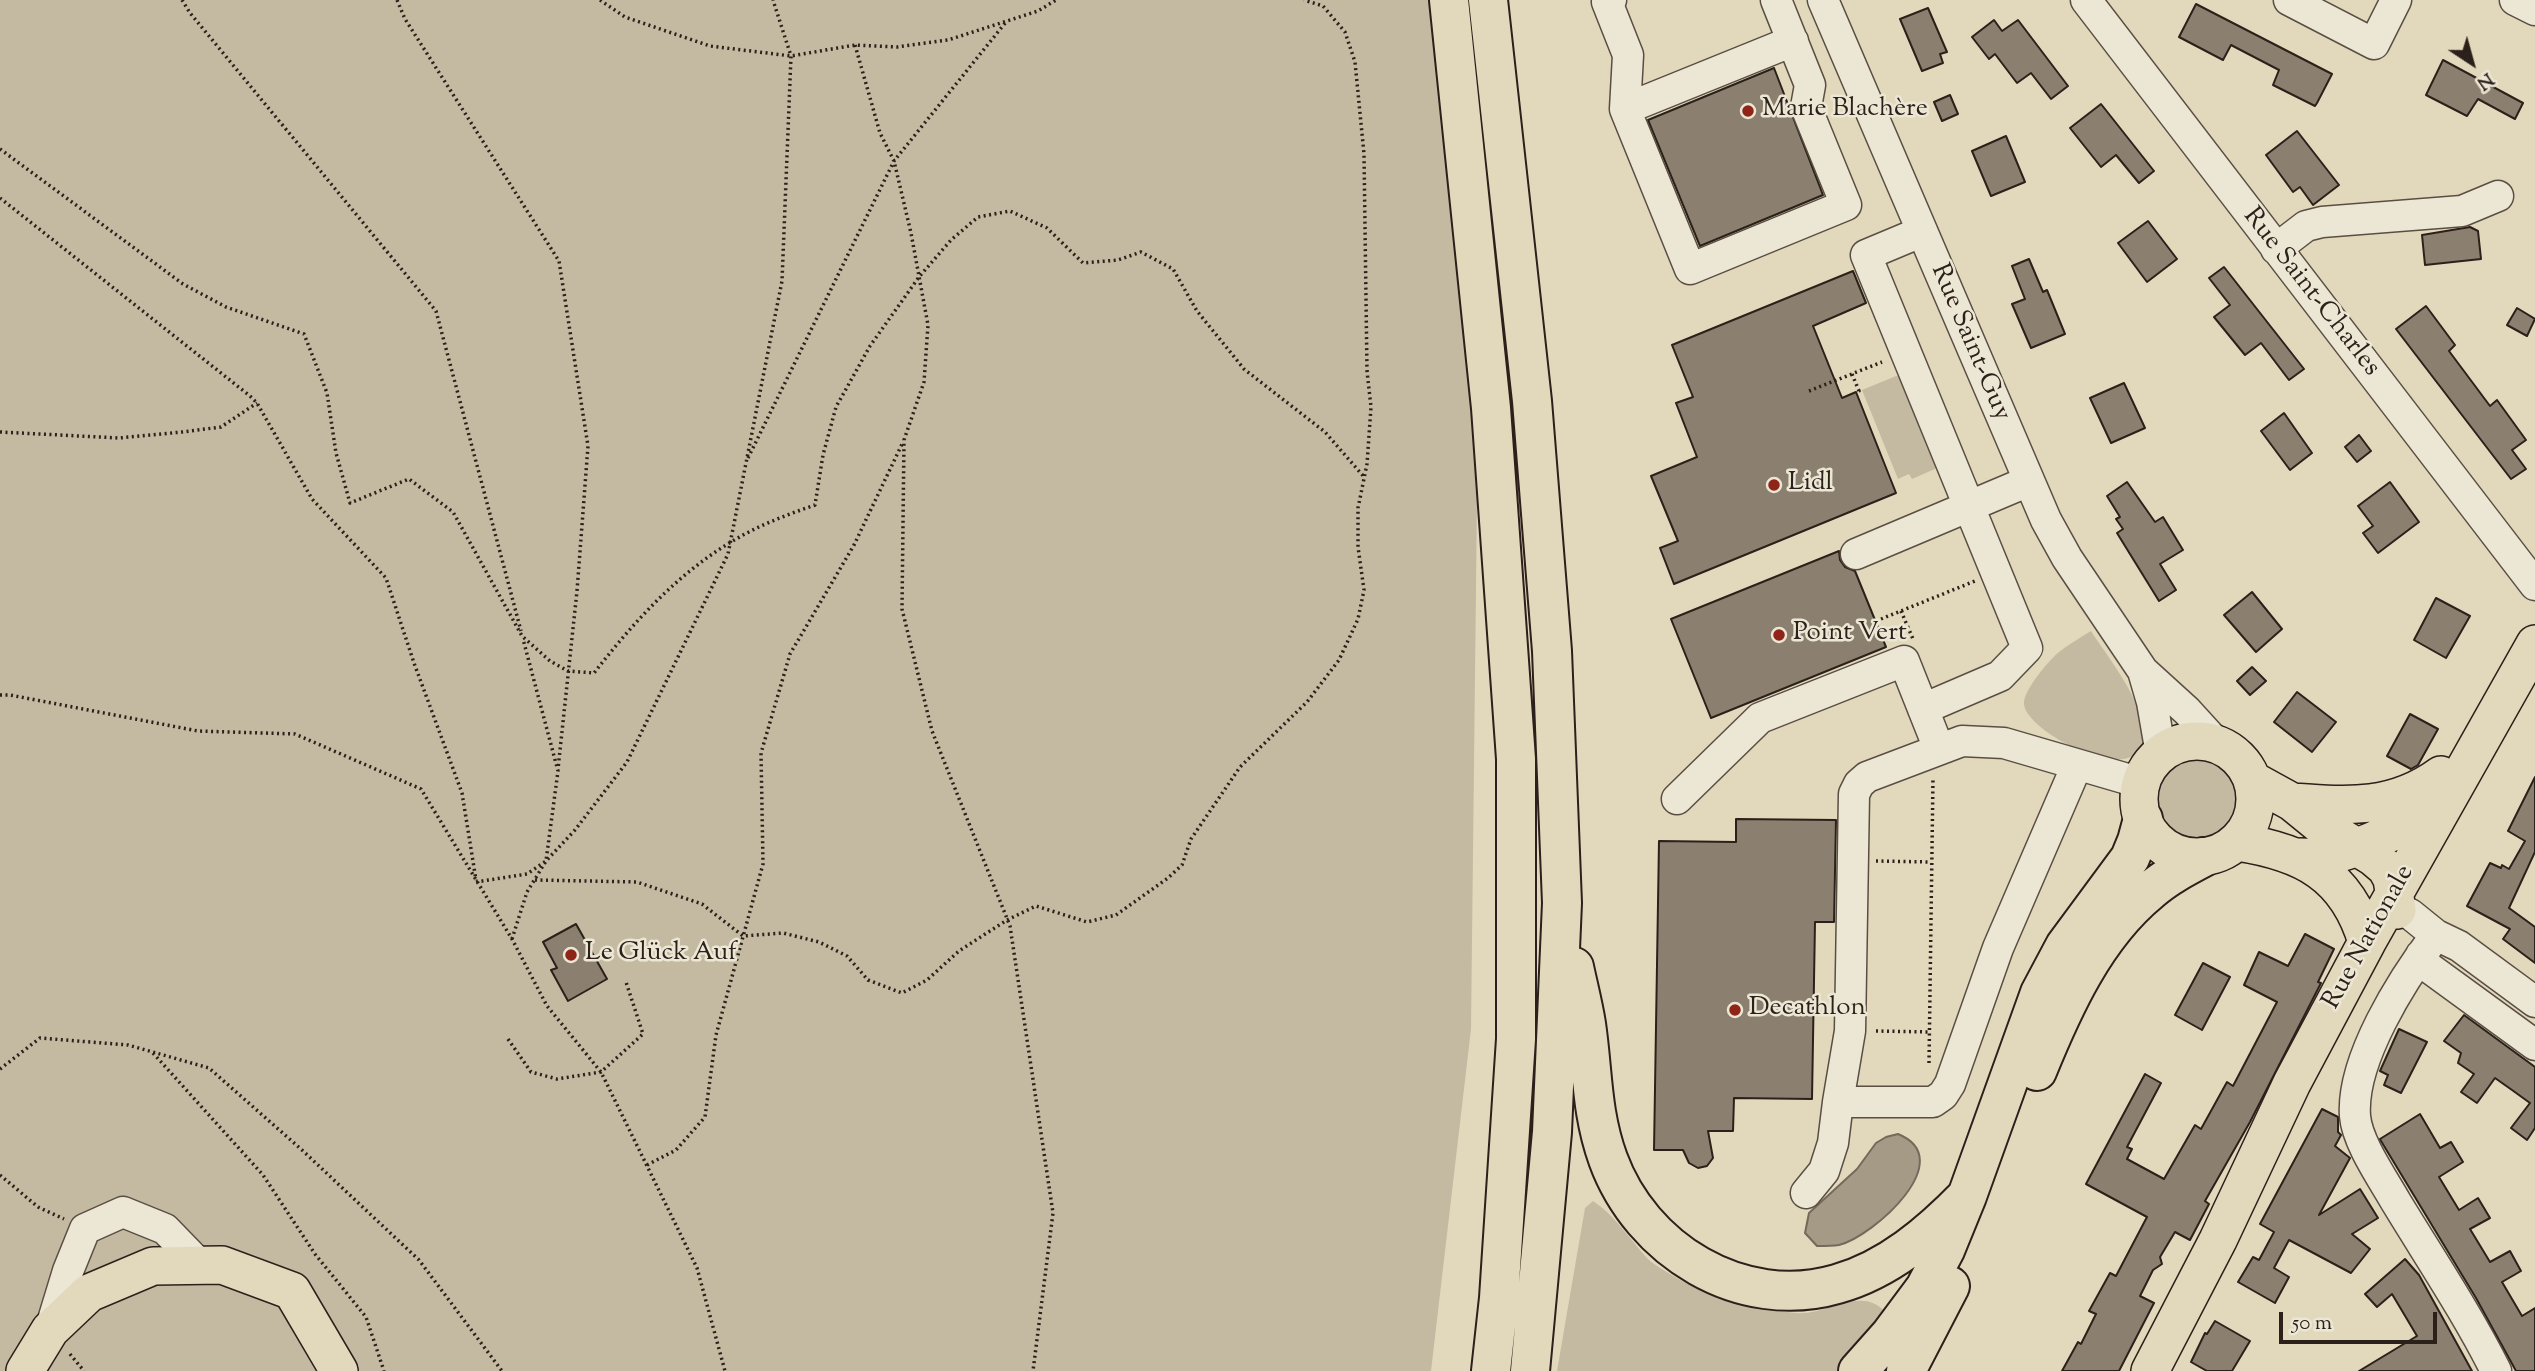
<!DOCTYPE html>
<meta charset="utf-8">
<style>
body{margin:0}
#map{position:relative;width:2535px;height:1371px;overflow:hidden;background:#e2d9bd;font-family:"Sorts Mill Goudy",serif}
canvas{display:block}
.north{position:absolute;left:2437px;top:28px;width:70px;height:70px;-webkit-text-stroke:5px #ece6d4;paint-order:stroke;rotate:144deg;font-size:19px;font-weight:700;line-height:28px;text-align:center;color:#2c201a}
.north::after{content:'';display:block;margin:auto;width:24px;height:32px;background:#2c201a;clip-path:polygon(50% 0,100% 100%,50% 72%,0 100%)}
.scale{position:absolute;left:2279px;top:1312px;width:158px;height:32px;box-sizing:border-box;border:4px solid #2c201a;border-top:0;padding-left:9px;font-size:21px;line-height:24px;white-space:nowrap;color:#2c201a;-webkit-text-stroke:5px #ece6d4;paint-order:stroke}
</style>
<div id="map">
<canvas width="2535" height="1371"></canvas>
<div class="north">N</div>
<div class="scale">50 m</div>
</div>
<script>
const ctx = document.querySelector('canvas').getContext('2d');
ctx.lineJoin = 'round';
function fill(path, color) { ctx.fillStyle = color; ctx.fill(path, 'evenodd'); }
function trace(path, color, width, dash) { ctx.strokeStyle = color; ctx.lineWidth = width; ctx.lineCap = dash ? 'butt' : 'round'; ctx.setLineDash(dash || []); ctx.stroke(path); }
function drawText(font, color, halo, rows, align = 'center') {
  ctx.font = font + ' "Sorts Mill Goudy",serif'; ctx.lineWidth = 5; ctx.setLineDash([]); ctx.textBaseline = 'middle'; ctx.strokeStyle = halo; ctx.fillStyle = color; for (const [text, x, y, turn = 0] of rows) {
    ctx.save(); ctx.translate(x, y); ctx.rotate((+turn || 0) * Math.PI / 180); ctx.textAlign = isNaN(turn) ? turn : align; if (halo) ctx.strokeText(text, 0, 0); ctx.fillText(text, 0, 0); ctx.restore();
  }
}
fill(new Path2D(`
 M0,0H1434L1478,411L1471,1029L1431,1371H0Z
 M1896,376L1903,377L1944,465L1912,479L1909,474L1898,479L1862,390Z
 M2091,631C2106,654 2125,678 2136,704C2178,810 2026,737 2024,704C2023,691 2049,660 2059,652C2069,644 2080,638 2091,631Z
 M2155 801a44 44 0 1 1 88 0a44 44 0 1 1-88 0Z
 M1593,1201C1616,1216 1629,1239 1648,1259C1654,1265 1663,1269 1670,1274C1711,1299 1749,1308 1796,1313C1827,1316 1862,1284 1886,1313L1840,1371H1557L1585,1208Z`), '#c3baa1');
const water = new Path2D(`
 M1898,1134C1960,1159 1874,1236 1839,1245C1832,1246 1824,1246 1817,1246L1805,1233L1809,1213L1857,1169L1876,1143L1886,1137Z`);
fill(water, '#a49a86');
trace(water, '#74695b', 2);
const building = new Path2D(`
 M2196,4L2332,74L2317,103L2315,106L2273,85L2279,70L2231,45L2223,60L2179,37Z
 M1928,8L1947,52L1940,54L1943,63L1922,71L1900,19Z
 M1994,20L2002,31L2018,20L2068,86L2051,99L2031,73L2017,83L1995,54L1989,59L1972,37Z
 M2443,60L2523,103L2515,119L2478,99L2467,116L2426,95Z
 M1774,68L1823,195L1700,246L1648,120Z
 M1950,95L1958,114L1942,121L1934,102Z
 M2101,104L2154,171L2139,183L2116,155L2101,167L2070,128Z
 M2297,131L2339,185L2313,205L2300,187L2293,192L2266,155Z
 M2006,136L2025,182L1991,196L1972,151Z
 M2148,221L2177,259L2147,282L2118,243Z
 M2470,227L2478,231L2481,259L2425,265L2422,235Z
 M2029,259L2043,292L2047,290L2065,334L2031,348L2012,304L2025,299L2012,266Z
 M2224,267L2304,369L2289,380L2261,343L2245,355L2214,317L2230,305L2209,278Z
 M1853,271L1866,303L1813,326L1842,398L1856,392L1896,493L1674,584L1660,548L1678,541L1651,476L1697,457L1676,403L1693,397L1672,345Z
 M2426,306L2455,345L2449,351L2490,406L2497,400L2526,440L2512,450L2526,469L2511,479L2396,329Z
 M2517,308L2535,319L2527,336L2507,325Z
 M2124,383L2145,428L2111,443L2090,398Z
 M2284,413L2312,453L2290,470L2261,431Z
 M2359,435L2371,451L2357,462L2345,447Z
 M2127,482L2155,522L2163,517L2183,550L2160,564L2176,590L2159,601L2117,533L2123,529L2116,519L2120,517L2107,496Z
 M2390,482L2419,522L2378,553L2363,533L2373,526L2358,506Z
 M1839,551L1840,560L1845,567L1855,571L1886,647L1711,718L1671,619Z
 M2252,592L2282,629L2256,652L2224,615Z
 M2436,598L2470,616L2446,658L2414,640Z
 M2252,667L2266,681L2250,695L2237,681Z
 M2297,692L2336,722L2312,752L2274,722Z
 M2410,714L2438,729L2418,765L2411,769L2387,756Z
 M2535,777V852L2509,908L2535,927V963L2503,939L2510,929L2467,906L2490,863L2501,868L2502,865L2509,869L2525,841L2508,831Z
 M1736,819L1836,820L1834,922H1815L1812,1099L1734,1098L1733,1131H1708L1713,1158L1707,1166L1698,1168L1689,1163L1683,1150H1654L1659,841L1736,842Z
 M576,924L607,979L568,1001L551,970L557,968L543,942Z
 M2305,934L2334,949L2318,982L2321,983L2250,1122L2205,1201L2209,1204L2190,1240L2175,1232L2160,1257L2162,1264L2153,1270L2140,1296L2154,1303L2119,1371H2062L2078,1342L2081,1344L2096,1314L2089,1311L2110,1273L2116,1276L2147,1217L2086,1184L2145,1074L2161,1083L2127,1147L2132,1149L2127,1159L2164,1179L2195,1125L2201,1129L2227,1082L2233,1086L2277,1002L2244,985L2259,952L2288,966Z
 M2203,963L2230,977L2202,1030L2175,1015Z
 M2464,1015L2535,1067V1128L2527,1140L2511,1128L2530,1103L2512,1090L2495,1078L2477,1103L2461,1092L2474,1074L2458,1063L2461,1053L2444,1041Z
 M2399,1029L2427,1042L2401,1093L2384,1085L2388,1075L2380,1071Z
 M2322,1109L2338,1117V1132L2341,1135L2335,1146L2350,1158L2319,1215L2360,1189L2378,1218L2352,1234L2370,1249L2351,1273L2289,1240L2274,1268L2289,1277L2275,1303L2238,1282L2253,1257L2259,1260L2274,1232L2260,1224Z
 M2420,1114L2440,1148L2451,1142L2463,1162L2439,1177L2459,1210L2478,1198L2490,1218L2470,1229L2490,1262L2510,1251L2521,1271L2502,1282L2522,1316L2535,1308V1371H2516L2476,1298L2381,1141L2380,1139Z
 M2405,1259L2419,1275L2472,1371H2359L2417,1336L2392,1294L2377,1307L2365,1294Z
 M2215,1321L2250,1341L2232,1371H2207L2191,1362L2205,1333L2207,1334Z`);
fill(building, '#8b806f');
trace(building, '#2c201a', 2);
const minor = new Path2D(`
 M1611,0L1607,2L1628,55L1625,109L1690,269L1846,205L1806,107L1810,85L1776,0
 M1823,0L2046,520L2067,558L2143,671L2187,711L2218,745
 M2086,0L2535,585
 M2289,0L2374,44L2396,0
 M2515,0L2535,10
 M1625,109L1793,41
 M1921,232L1866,255L2027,648L2000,676L1923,709
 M2276,249L2306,226L2322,222L2462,211L2498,196
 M1856,554L2029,481
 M2143,671L2152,702L2161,754
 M1677,799L1760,718L1904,661L1939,749
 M2410,914L2436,935L2459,946L2535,1002
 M2436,935C2402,980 2351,1060 2355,1116C2357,1142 2383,1179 2396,1202C2430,1258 2467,1313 2496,1371
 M2421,955L2428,967L2535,1045
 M1838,1102L1850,1031L1854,794L1859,784L1867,777L1962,741L2004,743L2141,783
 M1806,1193L1824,1171L1833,1143L1838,1102H1933L1943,1095L1950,1084L1998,948L2077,765
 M50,1330L68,1271L85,1229L123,1212L165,1229L201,1266`);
const major = new Path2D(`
 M2139 799a58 58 0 1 1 116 0a58 58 0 1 1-116 0Z
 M2252,780L2292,802L2319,824L2373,857L2386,868L2392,879L2397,910
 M2292,802C2348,806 2393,810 2441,775
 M2237,842C2303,852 2347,874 2367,942
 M2300,857C2309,857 2319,858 2327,856C2366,848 2414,822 2447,800
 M25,1371L50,1330L89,1293L153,1266L222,1265L292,1291L339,1371
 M2150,1371L2218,1240L2292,1083L2367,942L2535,644`);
const highway = new Path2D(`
 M1449,0L1491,408L1516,759V1039L1499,1298L1491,1371
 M1488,0L1532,401L1552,651L1562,903L1552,1132L1530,1371
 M1574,967C1578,986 1583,1005 1586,1024C1593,1071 1591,1112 1608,1159C1641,1250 1741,1312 1837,1284C1888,1270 1931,1233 1967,1196
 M2037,1071C2063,1007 2095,936 2150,891C2166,877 2185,867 2204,857
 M1858,1371L1890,1335L1925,1288L1945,1250L1967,1196L2040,993L2065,946L2130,858L2137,841L2143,819
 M1906,1371L1950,1286`);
trace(minor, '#5a4e43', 33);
trace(major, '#2c201a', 40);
trace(highway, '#2c201a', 42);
trace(new Path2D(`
 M182,0L190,13L436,311L521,631
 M397,0L405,19L559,261L588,446L577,591L558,769
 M600,0L625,17L710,46L791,56L855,45L897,47L948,40L1038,11L1056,0
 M855,45L880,133L894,161L911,233L928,325L924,382L904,440L902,609L932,731L1010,926L1053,1213L1033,1371
 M0,149L183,284L226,307L304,334L327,393L336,453L350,503L409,479L453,512L522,636L550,661L568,671L594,673C633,623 676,575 731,542C757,526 786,515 815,505L823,455L836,407L870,346L919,277L951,240L978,217L1010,211L1047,228L1083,263L1118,260L1141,252L1173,269L1197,311L1244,369L1325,432L1365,478
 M0,198L250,396L257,403L312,499L386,578L414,663L462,793L476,880
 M1852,374L1859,391L1856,392
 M1809,391L1882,362
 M0,432L119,438L182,432L221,427L257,403
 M748,458L894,161L1006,22
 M1901,611L1913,639
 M1881,619L1975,581
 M0,695H10L198,731L295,734L421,789L512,939L547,1006L601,1072L697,1268L725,1371
 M1876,861L1931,862
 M535,880L637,882L702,904L743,936L783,933L819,942L847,956L868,980L902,993L927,980L959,951L1007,920L1036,906L1087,922L1116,915L1168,878L1182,865L1191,839L1240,767L1307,702L1339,660L1358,619L1364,590L1358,547V508L1367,464L1371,407L1367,371L1364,154L1355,62L1345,32L1323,6L1304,0
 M476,882L527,874L546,861L575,830L627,762L728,554L782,281L791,56L773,0
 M512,939L527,892L546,861L558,771L523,639
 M1876,1031L1929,1032
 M508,1039L531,1072L557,1079L601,1072L643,1034L626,982
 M153,1053L263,1175L315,1254L366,1317L384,1371
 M1929,1063L1933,778
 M0,1069L40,1038L128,1045L209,1068L302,1150L419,1260L502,1371
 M647,1165L676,1150L705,1117L716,1035L763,864L761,753L790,654L854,545L903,442
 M0,1175L38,1207L64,1219
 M70,1354L84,1371`), '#2c201a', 3.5, [2, 3.5]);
trace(minor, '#ece6d4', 30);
trace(major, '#e2d9bd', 37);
trace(highway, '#e2d9bd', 38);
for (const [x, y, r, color] of [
 [1748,111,7,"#8f2418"],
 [1774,485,7,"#8f2418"],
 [1779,635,7,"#8f2418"],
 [571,955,7,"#8f2418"],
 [1735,1010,7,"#8f2418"]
]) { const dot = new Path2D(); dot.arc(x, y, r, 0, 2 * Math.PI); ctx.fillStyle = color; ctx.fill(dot); trace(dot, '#ece6d4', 2.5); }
drawText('26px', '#2c201a', '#ece6d4', [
 ["Marie Blachère",1762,111],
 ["Lidl",1788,485],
 ["Point Vert",1793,635],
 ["Le Glück Auf",585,955],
 ["Decathlon",1749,1010]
], 'left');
drawText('26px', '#2c201a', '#ece6d4', [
 ["Rue Saint-Charles",2310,293,52],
 ["Rue Saint-Guy",1969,343,67],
 ["Rue Nationale",2370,938,-61]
]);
</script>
